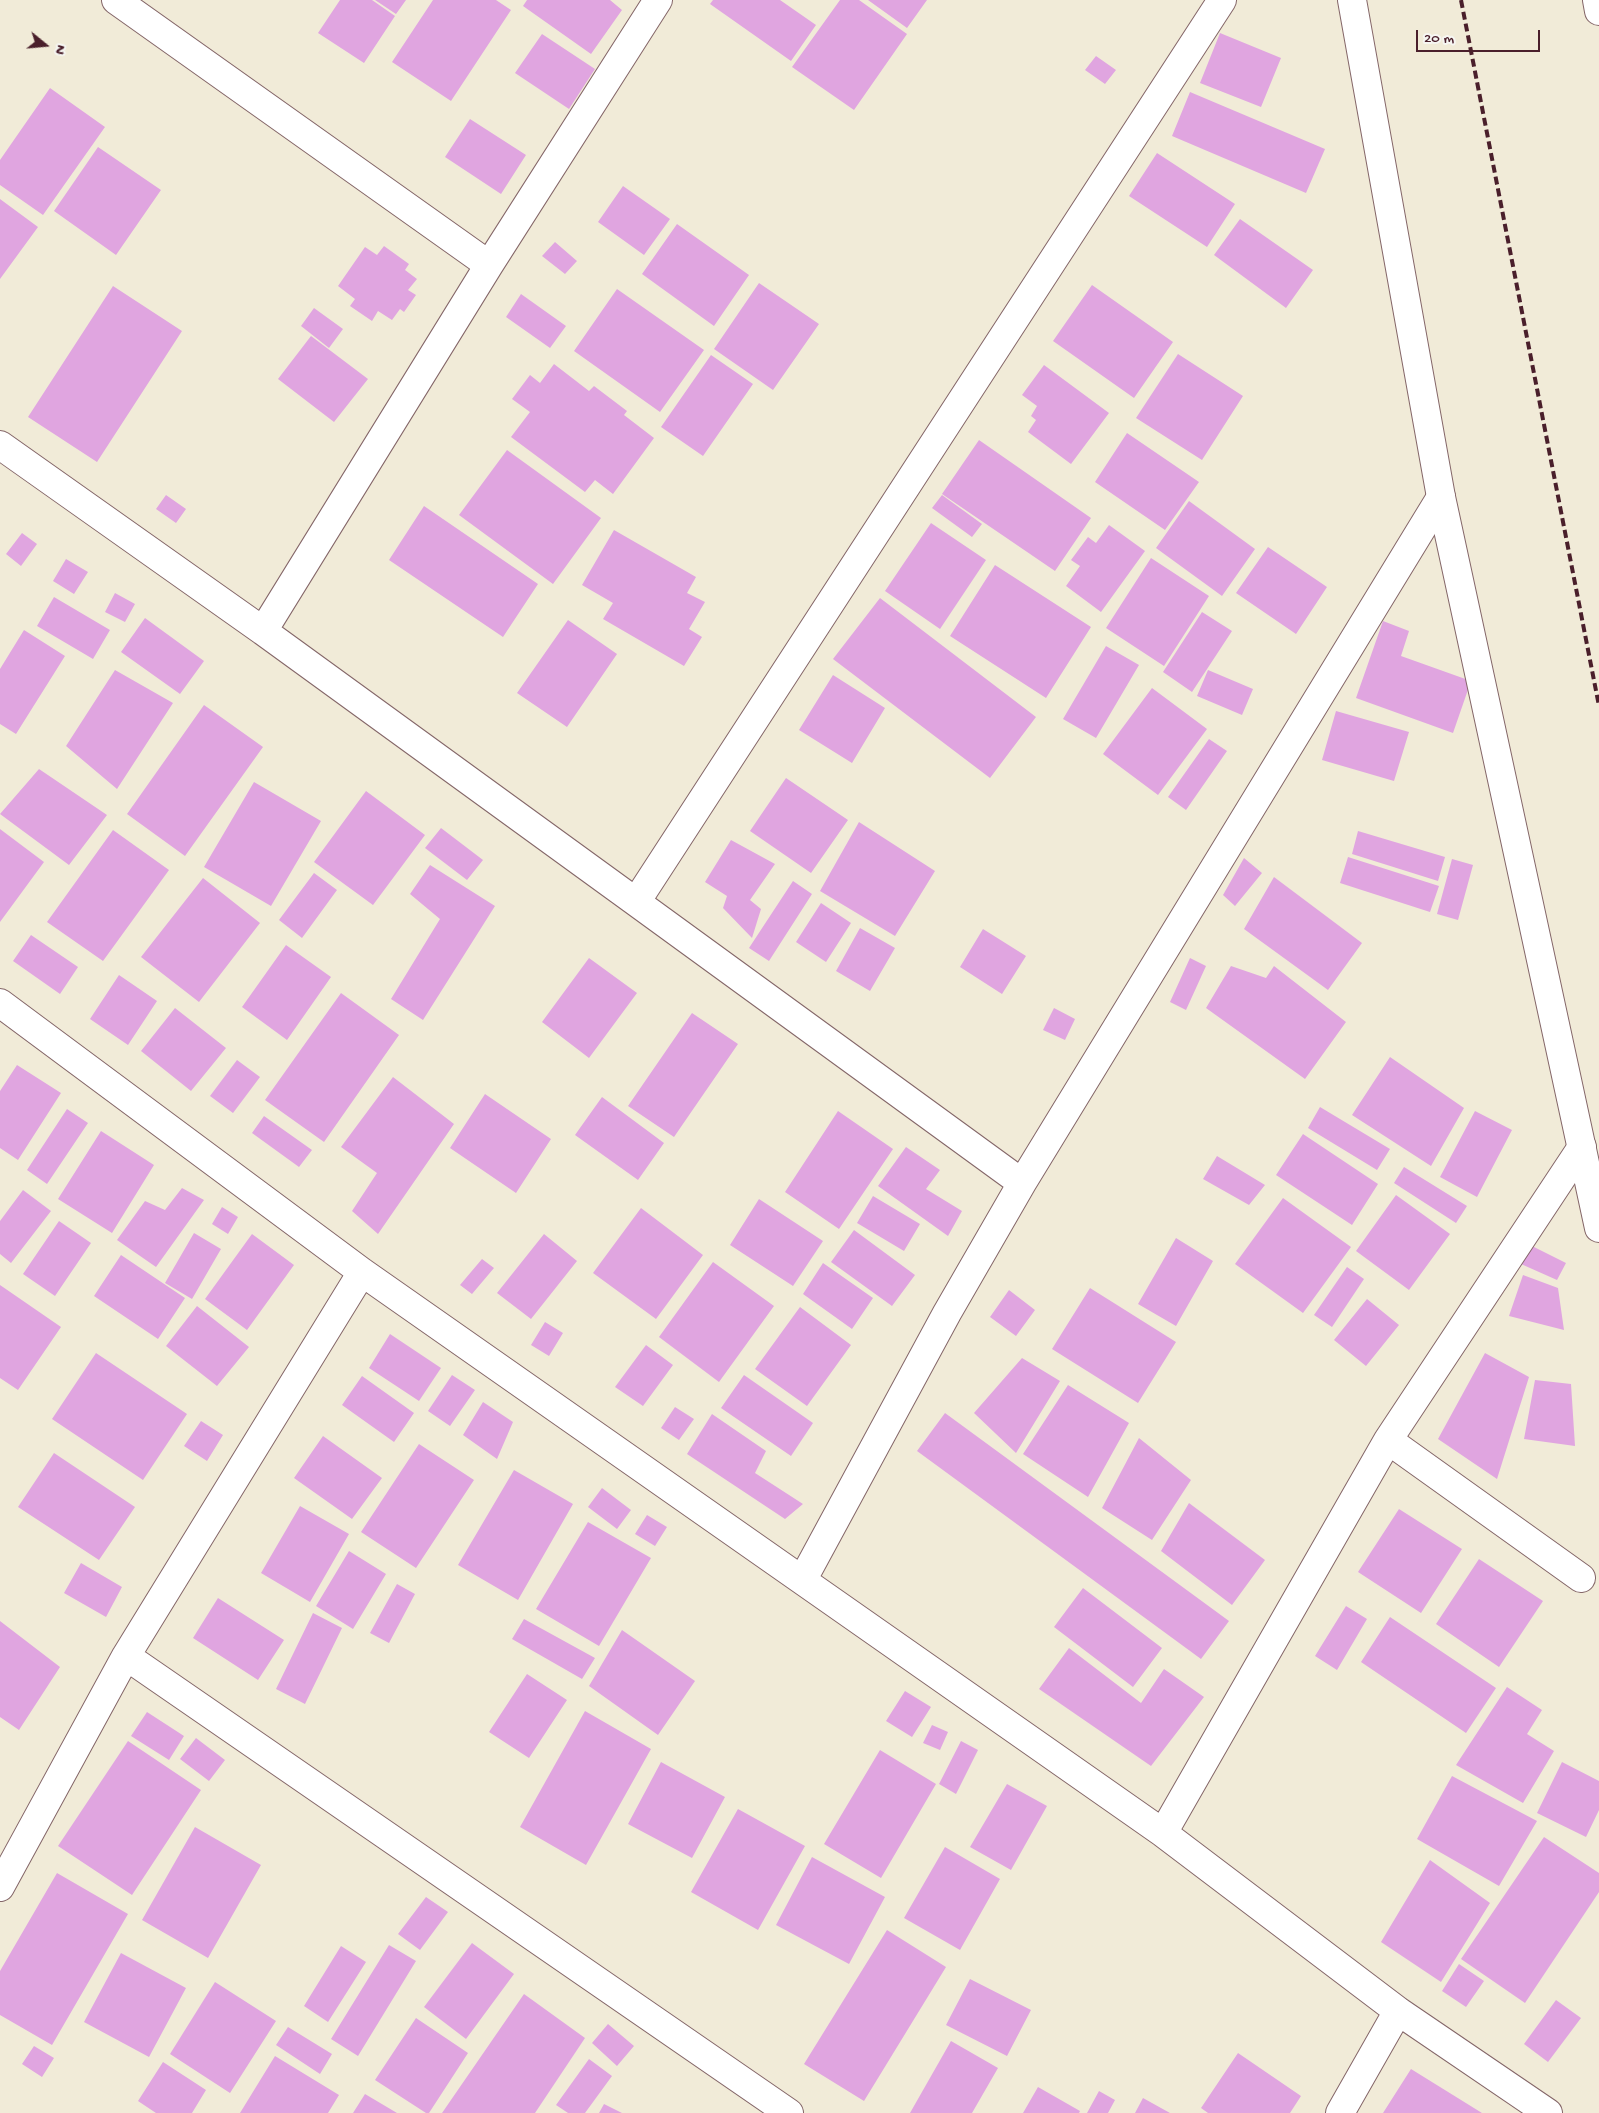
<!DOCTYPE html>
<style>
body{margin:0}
#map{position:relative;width:1599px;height:2113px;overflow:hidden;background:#f1ebd8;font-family:"Gochi Hand",sans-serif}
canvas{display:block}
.north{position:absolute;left:20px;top:20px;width:50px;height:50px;-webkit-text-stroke:4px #f6f6f2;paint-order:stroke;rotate:107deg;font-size:14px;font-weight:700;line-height:20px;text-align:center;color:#4a1f2b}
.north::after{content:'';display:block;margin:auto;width:18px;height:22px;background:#4a1f2b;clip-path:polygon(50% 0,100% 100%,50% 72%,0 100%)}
.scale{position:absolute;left:1416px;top:30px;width:124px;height:22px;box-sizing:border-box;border:2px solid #4a1f2b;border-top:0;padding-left:6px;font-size:15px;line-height:18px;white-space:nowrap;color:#4a1f2b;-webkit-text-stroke:4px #f6f6f2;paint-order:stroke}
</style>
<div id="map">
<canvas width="1599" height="2113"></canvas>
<div class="north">N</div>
<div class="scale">20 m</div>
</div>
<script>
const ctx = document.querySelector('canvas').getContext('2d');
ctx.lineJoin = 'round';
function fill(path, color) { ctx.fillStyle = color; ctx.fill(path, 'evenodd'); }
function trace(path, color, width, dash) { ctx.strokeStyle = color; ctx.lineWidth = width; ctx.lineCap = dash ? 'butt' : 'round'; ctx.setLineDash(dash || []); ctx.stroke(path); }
fill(new Path2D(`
 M340,0H372L395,16L364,63L318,33Z
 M375,0H406L396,14Z
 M433,0H496L511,10L451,101L392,62Z
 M527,0H610L622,10L591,54L523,6Z
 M713,0H780L816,25L791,61L710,4Z
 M840,0H859L907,34L854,110L792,67Z
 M868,0H927L907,28Z
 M1220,33L1281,58L1261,107L1200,83Z
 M542,34L595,69L569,109L515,73Z
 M1096,56L1116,70L1105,84L1085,70Z
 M50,88L105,127L43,215L0,185V160Z
 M1190,92L1325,149L1306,193L1172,136Z
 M470,119L526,155L501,194L445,157Z
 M98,147L161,190L116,255L54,211Z
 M1157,153L1235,204L1207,247L1129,196Z
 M623,186L670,219L644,255L598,222Z
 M0,199L38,227L0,279Z
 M1240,219L1313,270L1286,308L1214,255Z
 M677,224L749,275L714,326L642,274Z
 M555,242L577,261L565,274L542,256Z
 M384,246L409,264L405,270L417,279L408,290L416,295L404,312L400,309L392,320L378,311L372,321L350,306L355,299L338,286L365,247L377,255Z
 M759,283L819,324L773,390L714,349Z
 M1092,285L1173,342L1134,398L1053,341Z
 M113,286L182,331L97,462L28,417Z
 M617,289L704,350L660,412L574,351Z
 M521,294L566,326L550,348L506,317Z
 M314,308L343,329L329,348L301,326Z
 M311,336L368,379L334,422L278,379Z
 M1178,354L1243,396L1202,460L1136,418Z
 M711,355L753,384L703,456L661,427Z
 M554,364L589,391L594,386L627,411L624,415L654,438L613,494L595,480L585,492L511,437L530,412L512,399L530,375L540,383Z
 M1044,365L1109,413L1071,464L1028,432L1036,420L1031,416L1037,406L1022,395Z
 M1127,433L1199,482L1165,530L1095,482Z
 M979,440L1091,518L1055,571L942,494Z
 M507,450L601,518L553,584L459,515Z
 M166,495L186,509L176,523L156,509Z
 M942,495L982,524L972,537L932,508Z
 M1189,501L1255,549L1222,596L1156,548Z
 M424,506L538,584L503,637L389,560Z
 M931,523L986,560L940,629L885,591Z
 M1109,525L1145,551L1101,612L1066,586L1080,566L1071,560L1088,537L1096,543Z
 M614,530L696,577L687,593L705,602L689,629L702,637L684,666L603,619L613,603L582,585Z
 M22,533L37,544L21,566L6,554Z
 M1268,547L1327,587L1296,634L1236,593Z
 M1151,558L1209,596L1164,666L1106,628Z
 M66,559L88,572L74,594L53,581Z
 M995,565L1091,627L1046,698L950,636Z
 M115,593L135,604L125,622L105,612Z
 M54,597L110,630L93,659L37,626Z
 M880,598L1036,717L990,778L833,659Z
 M1202,612L1232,631L1192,692L1163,672Z
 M145,618L204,661L180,694L121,652Z
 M568,620L617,654L567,727L517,693Z
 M1383,621L1409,631L1401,656L1471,681L1453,733L1356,698Z
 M24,630L65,656L16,734L0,724V669Z
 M1106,646L1139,665L1096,738L1063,719Z
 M115,670L173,703L117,789L66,746Z
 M1208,670L1253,689L1242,715L1197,696Z
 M833,675L885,708L852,763L799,730Z
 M1152,688L1207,729L1158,795L1103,754Z
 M204,705L263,747L185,856L127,814Z
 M1336,711L1409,732L1394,781L1322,760Z
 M1209,739L1227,751L1186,810L1168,797Z
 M39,769L107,815L69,865L0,814Z
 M786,778L848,820L811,873L750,831Z
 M254,782L321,821L271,906L204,867Z
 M366,791L425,835L373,905L314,862Z
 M859,822L935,871L895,936L820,891Z
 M441,828L483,860L467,880L425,848Z
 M0,829L44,862L0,922Z
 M113,830L169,870L103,961L47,922Z
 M1358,831L1445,857L1438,881L1352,854Z
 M731,840L775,864L750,900L761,909L752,938L723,908L727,896L705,882Z
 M1348,857L1439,886L1430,912L1340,883Z
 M1244,858L1262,873L1235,906L1223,895Z
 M1452,859L1473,865L1458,920L1437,914Z
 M430,865L495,906L423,1020L391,999L440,919L410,894Z
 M314,873L337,890L302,938L279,920Z
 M1274,877L1362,943L1328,990L1244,929Z
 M203,878L260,923L199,1002L141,957Z
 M793,881L812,894L769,961L749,948Z
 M821,903L851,923L826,962L796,942Z
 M860,928L895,948L870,991L836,971Z
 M983,929L1026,956L1002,994L960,967Z
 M31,935L78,967L60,994L13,961Z
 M286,945L331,977L287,1040L242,1007Z
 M589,958L637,993L589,1058L542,1022Z
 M1190,958L1206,966L1186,1010L1170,1002Z
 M1231,966L1266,978L1274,966L1346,1022L1305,1079L1206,1008Z
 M119,975L157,1001L128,1045L90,1019Z
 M341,993L399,1035L324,1142L265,1100Z
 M175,1008L226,1048L191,1091L141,1051Z
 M1054,1008L1075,1019L1065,1040L1043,1030Z
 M692,1013L738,1044L674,1137L628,1106Z
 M1390,1057L1464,1108L1431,1166L1352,1115Z
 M237,1060L260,1077L233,1113L210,1096Z
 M17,1065L61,1093L18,1160L0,1148V1091Z
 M393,1077L454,1124L378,1234L352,1211L377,1173L341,1147Z
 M485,1094L551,1139L516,1193L450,1148Z
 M602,1097L664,1143L638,1180L575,1135Z
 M1320,1107L1390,1149L1377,1170L1308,1128Z
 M67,1109L88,1123L47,1184L27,1170Z
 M838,1111L893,1149L839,1229L785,1192Z
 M1475,1111L1512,1130L1477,1197L1440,1177Z
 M264,1116L312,1150L299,1167L252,1133Z
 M101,1131L154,1165L112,1233L58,1199Z
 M1303,1134L1378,1184L1352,1225L1276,1175Z
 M906,1147L940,1170L926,1189L962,1211L948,1236L878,1186Z
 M1217,1156L1265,1185L1249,1205L1203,1179Z
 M1404,1167L1467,1206L1456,1223L1394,1183Z
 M182,1188L204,1200L156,1267L117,1240L145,1201L165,1210Z
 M23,1190L51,1211L11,1263L0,1254V1221Z
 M1396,1195L1450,1234L1409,1290L1356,1251Z
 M873,1196L920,1224L904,1251L857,1223Z
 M1283,1198L1351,1247L1303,1313L1235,1264Z
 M759,1199L823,1241L793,1286L730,1245Z
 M222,1207L238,1217L228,1234L212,1224Z
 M641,1208L703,1255L656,1319L593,1273Z
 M59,1221L91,1243L55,1296L23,1274Z
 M854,1230L915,1275L892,1306L831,1262Z
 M194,1233L221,1249L192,1299L165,1283Z
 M252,1234L294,1265L247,1330L205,1299Z
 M544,1234L577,1261L531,1319L497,1293Z
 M1176,1238L1213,1261L1176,1326L1138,1304Z
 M1530,1245L1566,1263L1557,1280L1521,1264Z
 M121,1255L185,1298L158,1339L94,1296Z
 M482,1259L494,1268L472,1294L460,1285Z
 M713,1262L774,1306L719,1382L659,1337Z
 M823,1263L873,1298L852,1329L803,1294Z
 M1347,1267L1364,1279L1332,1327L1314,1315Z
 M1523,1275L1558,1288L1564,1330L1509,1316Z
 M0,1285L61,1327L18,1390L0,1378Z
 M1090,1288L1176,1342L1138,1403L1052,1349Z
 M1009,1290L1035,1310L1016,1336L990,1317Z
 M1367,1299L1399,1325L1366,1366L1334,1340Z
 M197,1306L249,1347L217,1386L166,1346Z
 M800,1307L851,1345L807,1406L755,1369Z
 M545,1322L563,1333L549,1356L531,1345Z
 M390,1334L441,1368L419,1401L369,1368Z
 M646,1345L673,1365L643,1406L615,1387Z
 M96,1353L187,1414L143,1480L52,1419Z
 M1485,1353L1529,1377L1497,1479L1438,1439Z
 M1022,1358L1060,1381L1016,1453L974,1413Z
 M452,1375L475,1390L450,1426L428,1411Z
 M744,1375L813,1423L791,1456L721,1408Z
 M362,1376L414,1413L394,1442L342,1405Z
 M1535,1380L1571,1384L1575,1446L1524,1439Z
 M1068,1385L1129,1423L1088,1497L1023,1454Z
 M483,1402L513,1422L497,1459L463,1435Z
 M675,1407L694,1419L679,1440L661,1428Z
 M945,1413L1229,1621L1201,1659L917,1451Z
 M712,1414L766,1451L755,1473L803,1504L785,1519L687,1454Z
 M201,1421L223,1435L207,1461L184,1446Z
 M323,1436L382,1478L352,1519L294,1478Z
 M1139,1438L1191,1480L1152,1540L1102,1508Z
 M419,1444L474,1480L416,1568L361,1532Z
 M54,1453L135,1507L99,1560L18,1507Z
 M514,1470L573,1504L518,1600L458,1565Z
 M602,1488L631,1510L617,1529L588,1507Z
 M1189,1503L1265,1560L1232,1605L1161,1551Z
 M300,1506L349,1534L310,1602L261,1573Z
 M1399,1509L1462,1549L1421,1613L1358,1572Z
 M647,1515L667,1527L655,1546L635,1534Z
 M588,1522L651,1558L599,1646L536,1609Z
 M349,1551L386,1574L353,1629L316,1606Z
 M1479,1559L1543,1601L1499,1667L1436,1624Z
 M81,1563L122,1587L106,1617L64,1593Z
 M397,1584L415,1594L389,1643L370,1633Z
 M1083,1588L1162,1648L1133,1687L1054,1627Z
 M218,1598L284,1640L258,1680L193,1638Z
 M1346,1606L1367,1619L1337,1670L1315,1656Z
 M313,1613L342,1628L305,1704L276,1689Z
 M1390,1617L1496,1688L1466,1733L1361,1662Z
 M524,1619L595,1658L582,1679L512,1639Z
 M0,1621L60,1667L19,1730L0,1717Z
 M622,1630L695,1681L658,1735L589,1686Z
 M1069,1648L1141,1703L1164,1669L1204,1697L1151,1766L1039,1689Z
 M527,1674L567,1700L529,1758L489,1732Z
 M1507,1687L1542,1710L1527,1734L1554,1751L1523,1803L1456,1765Z
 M905,1691L931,1707L912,1737L886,1721Z
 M585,1711L651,1749L586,1865L520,1827Z
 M147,1712L184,1736L169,1760L131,1736Z
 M932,1725L948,1732L940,1750L923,1743Z
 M196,1738L225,1760L209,1781L180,1759Z
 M128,1741L201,1790L132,1895L58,1846Z
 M961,1741L978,1750L956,1794L939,1784Z
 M880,1750L936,1784L881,1878L824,1844Z
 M661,1762L725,1797L692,1858L628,1824Z
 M1562,1762L1599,1781V1810L1586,1837L1537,1813Z
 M1452,1776L1537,1821L1499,1886L1417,1839Z
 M1007,1784L1047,1806L1011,1870L970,1847Z
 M738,1809L805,1846L758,1930L691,1892Z
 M195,1827L261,1865L208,1958L142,1920Z
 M1544,1837L1599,1873V1892L1525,2003L1461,1959Z
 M945,1847L1000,1879L960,1950L904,1918Z
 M812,1857L885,1897L849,1964L776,1925Z
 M1430,1860L1490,1903L1441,1982L1381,1942Z
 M57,1873L128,1914L52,2045L0,2015V1971Z
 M426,1897L448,1912L420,1950L398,1934Z
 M887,1930L946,1967L864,2101L804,2064Z
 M472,1943L514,1974L466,2039L424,2007Z
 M389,1945L416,1961L358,2056L331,2039Z
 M341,1946L366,1962L328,2022L304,2006Z
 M121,1953L186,1988L149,2057L84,2022Z
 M1459,1964L1484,1981L1466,2007L1442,1991Z
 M970,1979L1031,2010L1007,2056L946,2025Z
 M215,1982L276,2021L230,2093L170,2054Z
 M524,1994L585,2038L535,2113H442Z
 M1556,2000L1581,2018L1548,2062L1524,2044Z
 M416,2018L468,2053L429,2113H426L375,2080Z
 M608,2024L634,2046L617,2066L592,2043Z
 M288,2027L332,2054L320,2074L276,2045Z
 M951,2041L998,2068L972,2113H910Z
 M34,2046L54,2058L42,2077L22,2064Z
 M1238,2053L1301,2096L1290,2113H1208L1201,2108Z
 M275,2056L339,2095L328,2113H240Z
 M589,2059L612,2076L585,2113H568L556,2105Z
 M163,2062L206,2090L192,2113H156L138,2101Z
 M1411,2069L1482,2113H1383Z
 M1038,2087L1080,2111L1079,2113H1023Z
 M1099,2091L1115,2100L1108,2113H1087Z
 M365,2094L397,2113H353Z
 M1143,2098L1170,2113H1135Z
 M604,2104L622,2113H599Z`), '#e0a5e0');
const minor = new Path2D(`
 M116,0L489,265
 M1597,0L1599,11
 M0,445L263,631
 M636,902L263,631L489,265L658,0
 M0,1003L362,1272L1163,1833L1398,2011L1548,2113
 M1022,1183L636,902L1222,0
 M1581,1578L1388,1440L1582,1147
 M803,1579L947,1313L1022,1183L1441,497
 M126,1656L789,2113
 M1163,1833L1388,1440
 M0,1887L126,1656L362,1272
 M1340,2113L1398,2011`);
const major = new Path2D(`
 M1352,0L1441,497L1599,1228`);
trace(minor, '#846668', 30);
trace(major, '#846668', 30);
trace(minor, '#fff', 28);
trace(major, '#fff', 28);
trace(new Path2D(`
 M1461,0L1599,706`), '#4a1f2b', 4, [8, 4]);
</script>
